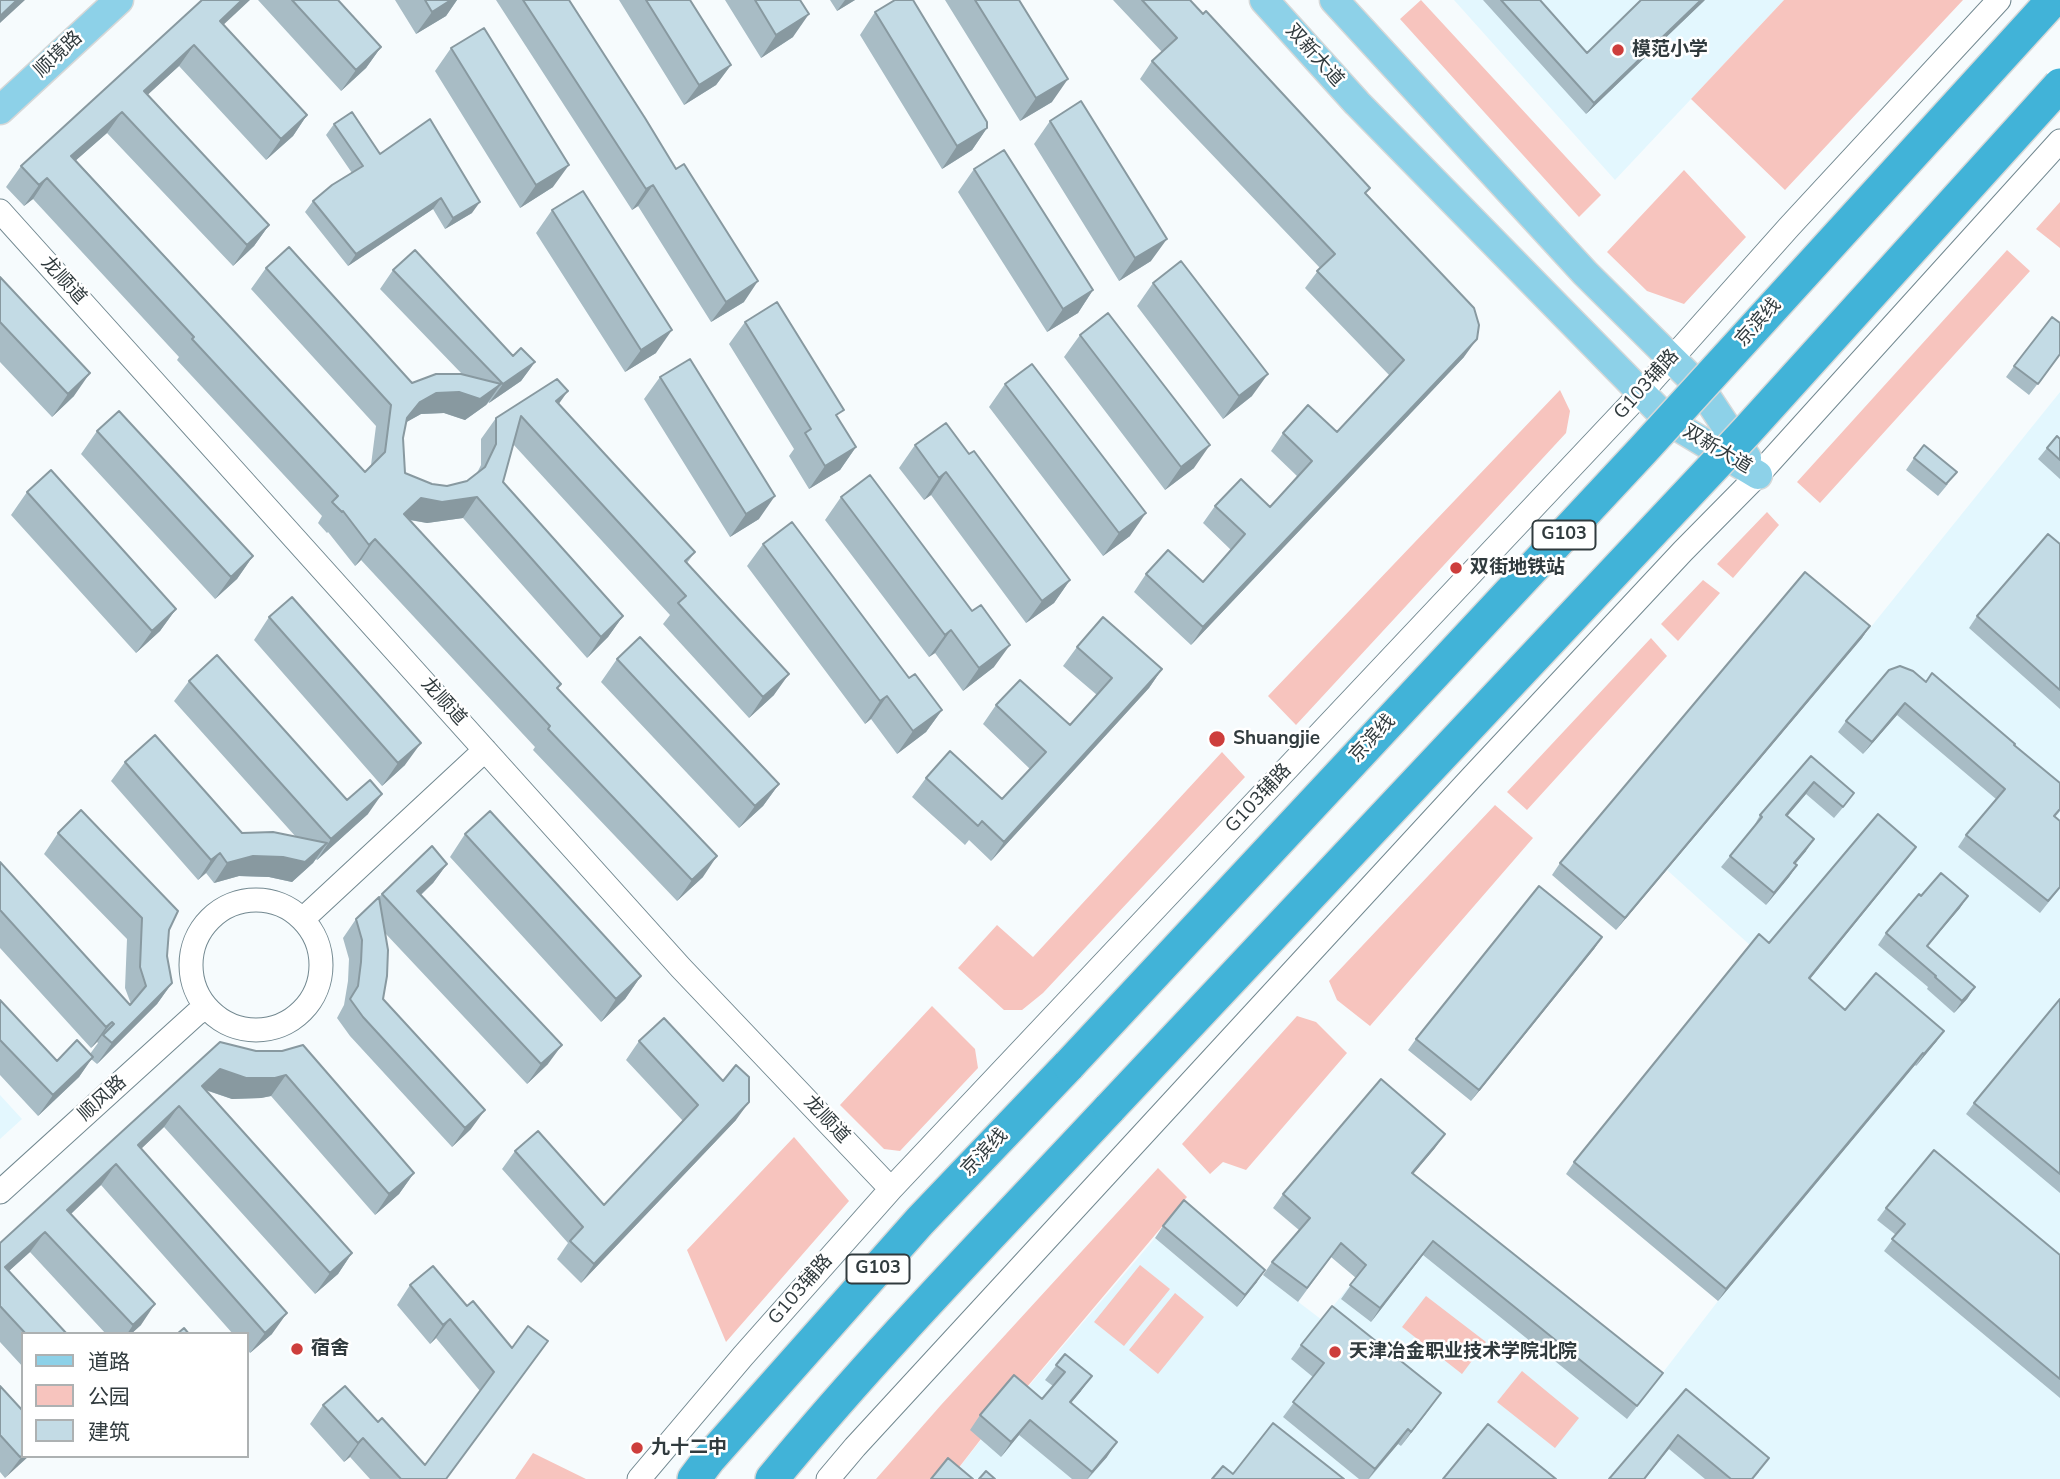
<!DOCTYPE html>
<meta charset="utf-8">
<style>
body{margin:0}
#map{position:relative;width:2060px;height:1479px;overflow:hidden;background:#f6fbfd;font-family:"Nunito Sans","Noto Sans SC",sans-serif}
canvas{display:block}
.legend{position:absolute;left:21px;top:1332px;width:228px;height:126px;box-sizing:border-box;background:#fff;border:2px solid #adb1b2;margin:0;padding:9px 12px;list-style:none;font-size:21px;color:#313b3e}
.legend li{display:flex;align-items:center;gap:14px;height:35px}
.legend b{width:35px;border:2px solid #adb1b2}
</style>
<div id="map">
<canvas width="2060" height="1479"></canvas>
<ul class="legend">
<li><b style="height:9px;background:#8dd1e8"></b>道路</li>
<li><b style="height:19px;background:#f7c4be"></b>公园</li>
<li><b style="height:19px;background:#c3dbe5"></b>建筑</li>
</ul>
</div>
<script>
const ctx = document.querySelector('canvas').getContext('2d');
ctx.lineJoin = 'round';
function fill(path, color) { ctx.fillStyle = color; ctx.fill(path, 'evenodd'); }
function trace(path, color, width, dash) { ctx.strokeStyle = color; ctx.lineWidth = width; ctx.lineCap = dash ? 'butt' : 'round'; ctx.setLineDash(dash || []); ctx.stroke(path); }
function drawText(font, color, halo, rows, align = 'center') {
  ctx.font = font + ' "Nunito Sans","Noto Sans SC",sans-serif'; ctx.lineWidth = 5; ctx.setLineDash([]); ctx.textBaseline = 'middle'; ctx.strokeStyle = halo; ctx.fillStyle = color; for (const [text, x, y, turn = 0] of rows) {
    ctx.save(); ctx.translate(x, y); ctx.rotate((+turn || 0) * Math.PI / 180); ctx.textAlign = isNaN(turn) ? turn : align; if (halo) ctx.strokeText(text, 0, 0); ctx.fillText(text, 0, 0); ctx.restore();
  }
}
fill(new Path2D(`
 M1454,0H1784L1615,180Z
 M2060,392V1479H950L981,1440L970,1430L1017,1400L1155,1238L1236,1306L1263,1275L1322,1320L1419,1199L1654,1384L1718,1301L1751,946L1667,870L1862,638Z
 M0,1095L22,1119L0,1139Z`), '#e3f7fe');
fill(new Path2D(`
 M1421,0L1601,195L1579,217L1400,19Z
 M1784,0H1963L1785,190L1691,99Z
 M1684,170L1746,237L1684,304L1647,291L1607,252Z
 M2060,202V248L2036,229Z
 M2007,250L2030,271L1820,503L1797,482Z
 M1560,390L1570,411L1566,433L1296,725L1268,696Z
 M1767,512L1779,525L1733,578L1717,564Z
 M1703,580L1720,593L1678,641L1661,624Z
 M1651,638L1667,656L1527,810L1507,792Z
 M1222,752L1245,777L1043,993L1022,1010H1004L958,968L997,925L1033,957Z
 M1495,805L1533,838L1370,1026L1337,1000L1329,981Z
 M932,1006L975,1049L978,1068L900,1151L884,1149L840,1105Z
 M1297,1016L1316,1022L1347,1053L1246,1170L1223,1162L1210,1174L1182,1144Z
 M794,1137L849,1201L726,1342L687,1250Z
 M1158,1168L1187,1197L1016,1400L981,1439L950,1479H876L941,1405Z
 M1140,1265L1170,1289L1124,1346L1094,1322Z
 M1175,1293L1204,1317L1158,1374L1129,1350Z
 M1426,1296L1486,1342L1462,1374L1402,1327Z
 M1522,1371L1579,1418L1555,1448L1497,1402Z
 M533,1453L586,1479H515Z`), '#f7c4be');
const minor = new Path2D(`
 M0,211L681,968L891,1189
 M191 965a65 65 0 1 1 130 0a65 65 0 1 1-130 0Z
 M303,919L485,750
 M0,1192L196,1014L206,1007
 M639,1479L743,1356L891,1189L1642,392L1789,227L1999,0
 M828,1479L855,1447L1472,777L1683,551L1758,475L2060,141`);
const major = new Path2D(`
 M1264,0L1357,103L1670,422L1758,475
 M1334,0L1585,273L1700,387L1747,458
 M0,110L119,0`);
const highway = new Path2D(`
 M694,1479L709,1459L920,1221L1069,1065
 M772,1479C878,1350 996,1230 1110,1108`);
trace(minor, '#728890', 25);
trace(major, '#d6d8d8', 31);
trace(highway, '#d6d8d8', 36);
trace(minor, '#fff', 23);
trace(major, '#8dd1e8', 28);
trace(highway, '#41b3d8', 33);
const highwayBridge = new Path2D(`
 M1069,1065L1642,451L2053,0
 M1110,1108L1746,432L2060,85`);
trace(highwayBridge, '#d6d8d8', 36, []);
trace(highwayBridge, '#41b3d8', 33);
fill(new Path2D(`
 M258,0H338L381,47L366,68L341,91Z
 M395,0H457L446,16L416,34Z
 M496,0H569L744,302L711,322L638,206L632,210Z
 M619,0H690L731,65L716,85L684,105Z
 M725,0H800L793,37L761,58Z
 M830,0H855L837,11Z
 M945,0H1019L1052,102L1020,121Z
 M1113,0H1190L1366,194L1464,357L1191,645L1134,592L1146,574L1203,582L1231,550L1203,523L1215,506L1270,507L1297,476L1271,451L1283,433L1337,432L1390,376L1305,288L1320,268L1140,79L1152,61L1162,52Z
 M1483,0H1540L1587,53L1705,0L1586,114Z
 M875,12L987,128L972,150L942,169L860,35Z
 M224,25L307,115L293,136L266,160L179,66L147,95L269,225L254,246L233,266L107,133L76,160L365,472L371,465L376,426L251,289L266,268L412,383L462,374L380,289L393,270L513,356L535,362L521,381L489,403V402L486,405L465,420L444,413L421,414L406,422L403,438L405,473L432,484L447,486L467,481L477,473L481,465V439L496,418L559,404L695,552L687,563L774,695L749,718L663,624L670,615L513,444L503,482L623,616L608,637L587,658L463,518L427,523L409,520L558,688L703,877L677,901L533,750L535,747L361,560L355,566L328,532L327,533L318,523L322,516L177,360L179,357L33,199L24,206L6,187L21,166Z
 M451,48L553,187L520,208L435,71Z
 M1050,121L1151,261L1119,281L1034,144Z
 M334,124L380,154L472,213L445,229L433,209L348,266L305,212L313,201L352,173L326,135Z
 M974,169L1093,290L1078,313L1047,332L958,192Z
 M552,210L656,353L625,372L536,233Z
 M0,277L74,396L52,417L0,362Z
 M1153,283L1252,396L1223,419L1137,306Z
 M745,322L838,418L856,447L840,470L809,489L789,456L794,449L729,344Z
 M1080,335L1194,468L1165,490L1064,357Z
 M2060,355L2029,395L2006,377L2014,366Z
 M660,377L759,519L730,537L644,399Z
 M1005,384L1130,536L1103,556L989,407Z
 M97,431L253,556L237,579L215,599L81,454Z
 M2060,439V479L2038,459L2047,448Z
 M915,445L969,454L1070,580L1054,603L1026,623L931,495L924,500L899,468Z
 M1914,458L1948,484L1938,496L1906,470Z
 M27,492L176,609L160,631L136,653L11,515Z
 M841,497L994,667L963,691L935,653L929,657L825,520Z
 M763,544L942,710L926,732L897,754L871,719L865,724L747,566Z
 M2060,544V709L1969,628L1977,616Z
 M269,617L405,765L382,786L254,640Z
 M1870,626L1862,638L1616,930L1552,875L1560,863Z
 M1077,647L1162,669L1149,688L991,861L969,840L965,845L912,797L926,778L1002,799L1030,769L983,724L996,705L1070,725L1097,695L1063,666Z
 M617,659L779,784L763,806L739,828L601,682Z
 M189,681L368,814L317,860L316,859L313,863L292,882L269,877L239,876L214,883L206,873L198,880L111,781L125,762L242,833L296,837L174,701Z
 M1926,682L2014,745L2060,783V811L2055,817L2060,821V888L2040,913L1958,847L1966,835L1996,799L1897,715L1863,754L1838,732L1846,721Z
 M1811,756L1846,804L1834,818L1806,794L1787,816L1806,851L1795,864L1797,865L1789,877L1766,905L1721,867L1753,828L1760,815Z
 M58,833L169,930L167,956L172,983L157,1004L97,1064L91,1059L79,1077L38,1116L0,1075V1000L57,1061L90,1054L98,1043L97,1042L91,1048L0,948V862L130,1005L131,1004L125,988L127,939L44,854Z
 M465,834L641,976L625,999L601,1022L450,857Z
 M1916,847L1908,858L1810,979L1845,1010L1944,1031L1936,1042L1916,1066L1915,1065L1718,1301L1566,1174L1574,1162L1769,943Z
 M447,864L433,883L421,895L548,1064L527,1084L385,933L383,999L471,1129L452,1147L350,1036L337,1018L344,1005L348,981L349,959L343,938L356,919L382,894Z
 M1960,908L1927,946L1975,987L1967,999L1954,1013L1927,989L1928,987L1878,945L1886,933Z
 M1602,937L1594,949L1471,1101L1408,1050L1416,1039Z
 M2060,999V1193L1966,1114L1974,1103Z
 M639,1041L736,1120L581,1283L557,1259L568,1243L502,1169L515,1151L604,1205L683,1121L626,1060Z
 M220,1042L256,1051L414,1173L399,1194L375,1215L271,1096L261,1098L232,1099L205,1090L352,1253L338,1274L315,1294L164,1127L141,1149L272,1334L250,1353L247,1349V1334H233L101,1185L71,1214L141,1325L131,1334H106L30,1252L9,1271L67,1334H23V1367L0,1342V1243Z
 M1435,1148L1413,1174L1653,1386L1627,1419L1423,1255L1371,1322L1341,1299L1356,1278L1331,1257L1298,1302L1263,1275L1272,1262L1299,1230L1273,1208L1283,1194Z
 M1886,1208L2060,1255V1398L1884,1251L1896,1235L1877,1220Z
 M1163,1226L1257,1282L1237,1307L1155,1238Z
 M410,1285L467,1306L512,1348L548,1341L446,1479H370L350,1457L344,1462L310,1424L323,1405L378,1422L425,1465L480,1391L436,1338L430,1344L397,1305Z
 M1301,1345L1431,1407L1401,1446L1398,1444L1369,1479H1359L1283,1417L1313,1377L1291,1359Z
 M1065,1354L1081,1391L1071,1403L1107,1457L1088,1479H1072L1019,1435L1001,1457L970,1430L980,1415L1042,1399L1053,1386L1045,1380Z
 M0,1386L23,1456L5,1478L0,1472Z
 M1686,1389L1759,1472L1753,1479H1705L1669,1449Z`), '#a8bcc5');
fill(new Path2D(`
 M17,0H25L0,23V16Z
 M242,0H250L205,42L220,21Z
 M451,0H457L446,16L416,34L432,12Z
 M845,0H855L837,11Z
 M1701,0H1705L1586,114L1594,103Z
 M809,14L793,37L761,58L776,35Z
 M194,45L179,66L129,112L144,91Z
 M381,47L366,68L341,91L356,70Z
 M731,65L716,85L684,105L699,85Z
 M1068,79L1052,102L1020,121L1036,98Z
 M122,112L107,133L57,177L71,156Z
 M307,115L293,136L266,160L281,139Z
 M987,128L972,150L942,169L957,146Z
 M569,165L553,187L520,208L536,185Z
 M47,178L33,199L24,206L39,185Z
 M653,185L638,206L632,210L646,189Z
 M441,198L433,209L348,266L356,254Z
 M480,202L472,213L445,229L453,218Z
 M269,225L254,246L233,266L247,245Z
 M1167,239L1151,261L1119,281L1135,258Z
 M758,281L744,302L711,322L726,302Z
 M1093,290L1078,313L1047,332L1063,309Z
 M672,330L656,353L625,372L641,350Z
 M1477,339L1464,357L1191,645L1203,627Z
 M535,362L521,381L489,403L503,384Z
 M90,373L74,396L52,417L68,394Z
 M1268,374L1252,396L1223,419L1239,396Z
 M501,384L486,405L465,420L444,413L421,414L405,423L407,418L420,402L436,393Z
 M568,391L553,412L556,401Z
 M1210,445L1194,468L1165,490L1181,467Z
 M856,447L840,470L809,489L825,466Z
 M946,472L931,495L924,500L939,478Z
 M775,496L759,519L730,537L746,514Z
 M477,497L463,518L427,523L406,519L404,514L421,498Z
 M1146,513L1130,536L1103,556L1119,533Z
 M375,539L361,560L355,566L369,545Z
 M253,556L237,579L215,599L231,577Z
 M1070,580L1054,603L1026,623L1042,601Z
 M176,609L160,631L136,653L152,631Z
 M623,616L608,637L587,658L601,637Z
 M1870,626L1862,638L1616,930L1625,918Z
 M951,630L935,653L929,657L945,635Z
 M1010,645L994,667L963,691L979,668Z
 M1162,669L1149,688L991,861L1004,842Z
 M789,674L774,695L749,718L763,697Z
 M887,696L871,719L865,724L880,701Z
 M1905,703L1897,715L1863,754L1872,742Z
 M942,710L926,732L897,754L913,731Z
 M421,743L405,765L382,786L398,763Z
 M1814,782L1806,794L1778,827L1786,815Z
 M779,784L763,806L739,828L755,806Z
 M382,794L368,814L317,860L331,839Z
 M1814,839L1806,851L1786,875L1794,863Z
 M327,843L313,863L292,882L269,877L239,876L214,883L227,863L253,856Z
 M1916,847L1908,858L1801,990L1809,978Z
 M220,853L206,873L198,880L211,860Z
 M717,856L703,877L677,901L692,880Z
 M447,864L433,883L403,911L417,891Z
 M1797,865L1789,877L1766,905L1774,893Z
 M1968,896L1960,908L1918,957L1927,946Z
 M1602,937L1594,949L1471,1101L1479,1090Z
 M641,976L625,999L601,1022L616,999Z
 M172,983L157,1004L97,1064L112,1043Z
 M1975,987L1967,999L1954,1013L1962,1001Z
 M112,1022L97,1042L91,1048L106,1027Z
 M1944,1031L1936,1042L1916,1066L1924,1054Z
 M562,1045L548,1064L527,1084L541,1064Z
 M1923,1053L1915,1065L1718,1301L1726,1289Z
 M93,1057L79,1077L38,1116L53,1095Z
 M220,1069L286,1075L271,1096L261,1098L232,1099L206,1090L202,1086Z
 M749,1102L736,1120L581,1283L594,1264Z
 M179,1106L164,1127L123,1166L138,1145Z
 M485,1110L471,1129L452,1147L465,1128Z
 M1445,1134L1435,1148L1403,1186L1412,1173Z
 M116,1164L101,1185L53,1231L67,1210Z
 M414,1173L399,1194L375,1215L389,1194Z
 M45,1232L30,1252L0,1279L5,1267Z
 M1433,1241L1423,1255L1371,1322L1380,1308Z
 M352,1253L338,1274L315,1294L330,1273Z
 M1265,1270L1257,1282L1237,1307L1245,1295Z
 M155,1304L141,1325L131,1334H127L133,1325Z
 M287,1313L272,1334L250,1353L265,1333Z
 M450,1319L436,1338L430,1344L443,1325Z
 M1092,1376L1081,1391L1059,1417L1070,1402Z
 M1441,1393L1431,1407L1401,1446L1411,1432Z
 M1030,1420L1019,1435L1001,1457L1011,1442Z
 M1408,1429L1398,1444L1368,1479L1375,1469Z
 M1678,1435L1669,1449L1645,1479H1644Z
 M363,1438L350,1457L344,1462L358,1443Z
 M1117,1442L1107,1457L1087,1479L1092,1472Z
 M23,1455V1456H29L5,1478Z`), '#8899a0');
const building = new Path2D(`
 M0,0H17L0,16Z
 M202,0H242L220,21L307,115L281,139L194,45L144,91L269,225L247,245L122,112L71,156L365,472L385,452L391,405L266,268L289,247L412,383L436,374H461L501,384L480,399L459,392L436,393L420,402L407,418L403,438L405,473L432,484L447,486L467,481L485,467L496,444V418L557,379L568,391L556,401L695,552L685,561L789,674L763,697L678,603L686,596L521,416L503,482L623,616L601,637L477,497L442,502L421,498L404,514L561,684L557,688L717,856L692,880L548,729L550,726L375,539L369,545L343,511L342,512L332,502L338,496L192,339L194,337L47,178L39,185L21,166Z
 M292,0H338L381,47L356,70Z
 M425,0H451L432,12Z
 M523,0H569L645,118L676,169L684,164L758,281L726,302L653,185L646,189Z
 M646,0H690L731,65L699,85Z
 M755,0H800L809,14L776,35Z
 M895,0H913L987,122V128L957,146L875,12Z
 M975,0H1019L1068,79L1036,98Z
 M1142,0H1190L1203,14L1206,11L1370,188L1365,193L1474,308L1479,325L1477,339L1203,627L1146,574L1168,550L1203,582L1245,534L1215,506L1241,479L1270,507L1312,461L1283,433L1308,405L1337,432L1404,360L1317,271L1335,254L1152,61L1177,38Z
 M1501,0H1540L1587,53L1641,0H1701L1594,103Z
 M484,28L569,165L536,185L451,48Z
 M1081,101L1167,239L1135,258L1050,121Z
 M352,112L380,154L430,119L480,202L453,218L441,198L356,254L313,201L332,185L363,166L334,124Z
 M1004,150L1093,290L1063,309L974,169Z
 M583,191L672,330L641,350L552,210Z
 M415,250L513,356L521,348L535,362L503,384L393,270Z
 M1181,261L1268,374L1239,396L1153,283Z
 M0,277L90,373L68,394L0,322Z
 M777,302L844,410L836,415L856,447L825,466L805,433L811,429L745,322Z
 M1108,313L1210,445L1181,467L1080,335Z
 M2052,317L2060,323V354L2038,384L2014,366Z
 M690,359L775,496L746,514L660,377Z
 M1032,364L1146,513L1119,533L1005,384Z
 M119,411L253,556L231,577L97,431Z
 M946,423L969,454L974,451L1070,580L1042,601L946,472L939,478L915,445Z
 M2057,436L2060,439V460L2047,448Z
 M1924,445L1957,472L1946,484L1914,458Z
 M51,470L176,609L152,631L27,492Z
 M870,475L972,611L981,605L1010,645L979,668L951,630L945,635L841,497Z
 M792,522L909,678L915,674L942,710L913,731L887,696L880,701L763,544Z
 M2048,534L2060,544V690L1977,616Z
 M1805,572L1870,626L1625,918L1560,863Z
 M292,597L421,743L398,763L269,617Z
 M1103,617L1162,669L1004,842L982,821L978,826L926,778L950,751L1002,799L1046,752L996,705L1020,680L1070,725L1112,678L1077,647Z
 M640,637L779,784L755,806L617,659Z
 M217,655L347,800L370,780L382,794L331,839L189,681Z
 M1900,666L1913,671L1926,682L1932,673L2015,744L2014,745L2060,783V809L2054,816L2060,821V887L2048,901L1966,835L2005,789L1905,703L1872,742L1846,721L1889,670Z
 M155,735L242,833L273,832L327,843L305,862L283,857L253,856L227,863L220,853L211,860L125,762Z
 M1811,756L1854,793L1843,807L1814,782L1786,815L1814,839L1794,863L1797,865L1774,893L1730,856L1762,817L1760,815Z
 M81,810L178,911L169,930L167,956L172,983L112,1043L103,1035L114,1024L112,1022L106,1027L0,910V862L130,1005L146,986L140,967L142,918L58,833Z
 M490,811L641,976L616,999L465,834Z
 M1878,814L1916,847L1809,978L1845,1010L1876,973L1944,1031L1924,1054L1923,1053L1726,1289L1574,1162L1759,934L1769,943Z
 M432,846L447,864L417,891L562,1045L541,1064L382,894Z
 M1941,873L1968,896L1927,946L1975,987L1962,1001L1935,977L1936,976L1886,933L1919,894L1921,896Z
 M1539,886L1602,937L1479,1090L1416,1039Z
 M379,897L388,950L387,976L383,999L485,1110L465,1128L363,1017L350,999L358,986L361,962L362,940L356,919Z
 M2060,999V1174L1974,1103Z
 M0,1000L57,1061L77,1040L93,1057L53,1095L0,1040Z
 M664,1018L723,1081L736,1065L749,1077V1102L594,1264L570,1241L583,1227L515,1151L538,1131L604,1205L698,1105L639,1041Z
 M220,1042L256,1051H282L303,1045L414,1173L389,1194L286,1075L275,1078H246L220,1069L202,1086L352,1253L330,1273L179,1106L138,1145L287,1313L265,1333L116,1164L67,1210L155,1304L133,1325L45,1232L5,1267L67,1334H26L0,1306V1243Z
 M1381,1079L1445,1134L1412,1173L1663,1373L1637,1406L1433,1241L1380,1308L1350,1285L1366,1265L1341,1243L1307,1288L1272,1262L1310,1218L1283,1194Z
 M1934,1150L2060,1255V1379L1892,1239L1905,1224L1886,1208Z
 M1184,1200L1265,1270L1245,1295L1163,1226Z
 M433,1266L467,1306L473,1301L512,1348L528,1326L548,1341L446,1479H401L363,1438L358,1443L323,1405L345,1386L378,1422L382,1418L425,1465L494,1372L450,1319L443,1325L410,1285Z
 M1332,1306L1441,1393L1411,1432L1408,1429L1375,1469L1293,1402L1324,1363L1301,1345Z
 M184,1328L189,1334H177Z
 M1065,1354L1092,1376L1070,1402L1117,1442L1092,1472L1030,1420L1011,1442L980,1415L1014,1375L1042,1399L1065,1372L1056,1365Z
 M0,1386L23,1411V1455L20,1457L0,1435Z
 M1686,1389L1769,1458L1752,1479H1731L1678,1435L1644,1479H1609Z
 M1273,1423L1344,1479H1212L1223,1466L1233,1474Z
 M1488,1424L1556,1479H1443Z
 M948,1458L973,1479H931Z
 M986,1471L995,1479H979Z`);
fill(building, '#c3dbe5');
trace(building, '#8899a0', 2);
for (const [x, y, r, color] of [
 [1618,50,7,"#cd3e3c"],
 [1456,568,7,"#cd3e3c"],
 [1217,739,9,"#cd3e3c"],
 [297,1349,7,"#cd3e3c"],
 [1335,1352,7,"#cd3e3c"],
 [637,1448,7,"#cd3e3c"]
]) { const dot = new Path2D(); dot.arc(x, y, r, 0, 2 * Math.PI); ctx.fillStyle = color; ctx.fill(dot); trace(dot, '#fff', 2.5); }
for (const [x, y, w] of [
 [1564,535,63],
 [878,1269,63]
]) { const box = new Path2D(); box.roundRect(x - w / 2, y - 14.5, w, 29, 5); ctx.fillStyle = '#fff'; ctx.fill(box); trace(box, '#313b3e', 2); }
drawText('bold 18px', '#313b3e', null, [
 ["G103",1564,535],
 ["G103",878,1269]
]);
drawText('bold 19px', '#313b3e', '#fff', [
 ["模范小学",1632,50],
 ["双街地铁站",1470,568],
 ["Shuangjie",1233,739],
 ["宿舍",311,1349],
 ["天津冶金职业技术学院北院",1349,1352],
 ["九十二中",651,1448]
], 'left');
drawText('19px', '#313b3e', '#fff', [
 ["顺境路",59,55,-43],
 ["双新大道",1314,56,48],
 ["龙顺道",63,281,48],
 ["京滨线",1759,323,-48],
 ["G103辅路",1647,385,-48],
 ["双新大道",1717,450,31],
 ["龙顺道",443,702,48],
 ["京滨线",1373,739,-47],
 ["G103辅路",1259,799,-47],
 ["顺风路",103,1099,-42],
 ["龙顺道",826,1120,47],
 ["京滨线",985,1153,-46],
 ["G103辅路",801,1290,-49]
]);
</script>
